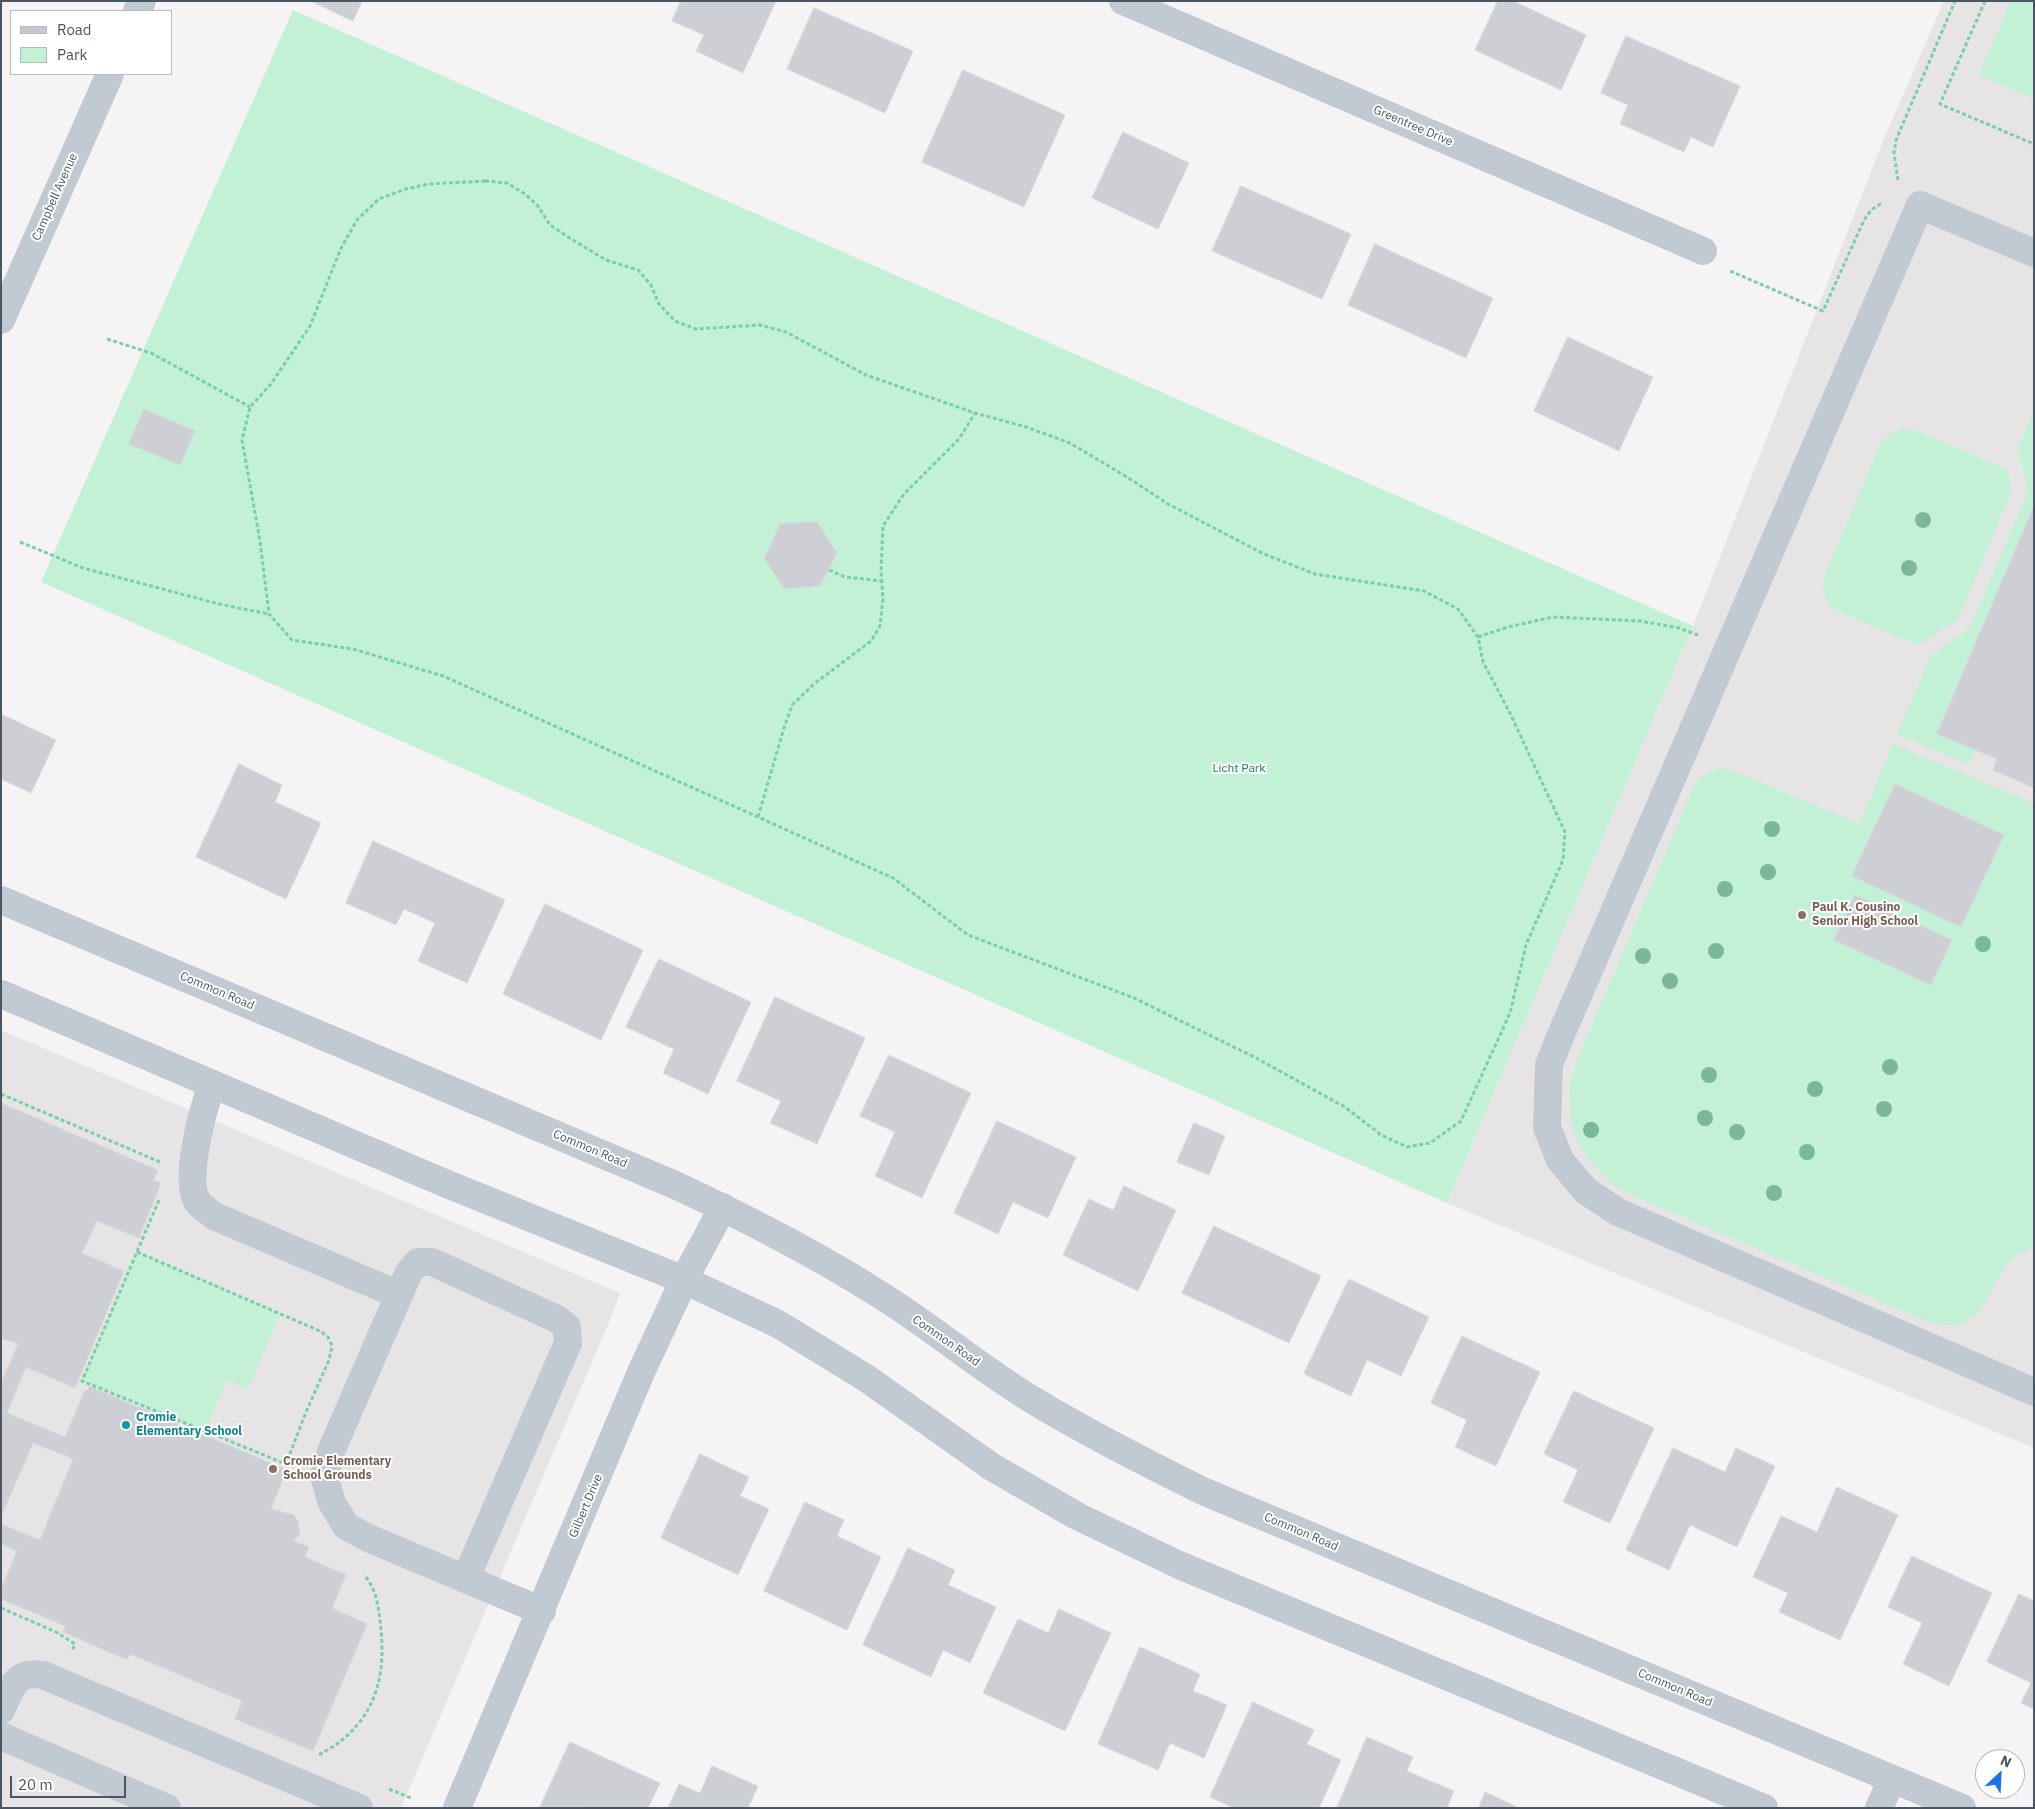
<!DOCTYPE html>
<style>
body{margin:0}
#map{position:relative;width:2035px;height:1809px;overflow:hidden;background:#f5f3f3;font-family:"IBM Plex Sans",sans-serif}
canvas{display:block}
.frame{position:absolute;inset:0;border:2px solid #4a5661;pointer-events:none}
.legend{position:absolute;left:10px;top:10px;width:162px;height:65px;box-sizing:border-box;background:#fff;border:1px solid #b7bbc0;margin:0;padding:6px 9px;list-style:none;font-size:15px;color:#4a5661}
.legend li{display:flex;align-items:center;gap:10px;height:25px}
.legend b{width:25px;border:1px solid #b7bbc0}
.north{position:absolute;left:1975px;top:1749px;width:50px;height:50px;box-sizing:border-box;background:#fff;border:1px solid #b7bbc0;border-radius:50%;rotate:25deg;font-size:14px;font-weight:700;line-height:20px;text-align:center;color:#4a5661}
.north::after{content:'';display:block;margin:auto;width:18px;height:22px;background:#1a73e8;clip-path:polygon(50% 0,100% 100%,50% 72%,0 100%)}
.scale{position:absolute;left:10px;top:1776px;width:116px;height:22px;box-sizing:border-box;border:2px solid #4a5661;border-top:0;padding-left:6px;font-size:15px;line-height:18px;white-space:nowrap;color:#4a5661;-webkit-text-stroke:4px #fff;paint-order:stroke}
</style>
<div id="map">
<canvas width="2035" height="1809"></canvas>
<div class="frame"></div>
<ul class="legend">
<li><b style="height:6px;background:#c1cad2"></b>Road</li>
<li><b style="height:14px;background:#c3f1d5"></b>Park</li>
</ul>
<div class="north">N</div>
<div class="scale">20 m</div>
</div>
<script>
const ctx = document.querySelector('canvas').getContext('2d');
ctx.lineJoin = 'round';
function fill(path, color) { ctx.fillStyle = color; ctx.fill(path, 'evenodd'); }
function trace(path, color, width, dash) { ctx.strokeStyle = color; ctx.lineWidth = width; ctx.lineCap = dash ? 'butt' : 'round'; ctx.setLineDash(dash || []); ctx.stroke(path); }
function drawText(font, color, halo, rows, align = 'center') {
  ctx.font = font + ' "IBM Plex Sans",sans-serif'; ctx.lineWidth = 4; ctx.setLineDash([]); ctx.textBaseline = 'middle'; ctx.strokeStyle = halo; ctx.fillStyle = color; for (const [text, x, y, turn = 0] of rows) {
    ctx.save(); ctx.translate(x, y); ctx.rotate((+turn || 0) * Math.PI / 180); ctx.textAlign = isNaN(turn) ? turn : align; if (halo) ctx.strokeText(text, 0, 0); ctx.fillText(text, 0, 0); ctx.restore();
  }
}
fill(new Path2D(`
 M1944,1H2034V1448L1447,1203L1693,626L1883,141Z
 M1,1030L620,1293L610,1320L401,1808H1Z`), '#e6e4e5');
fill(new Path2D(`
 M2011,1H2034V99L1979,75Z
 M293,10L1693,626L1447,1203L41,582Z
 M2034,410V506L1937,734L1976,751L1969,765L1897,734L1931,655L1970,628L2028,492L2018,447Z
 M1904,429L1915,430L2008,470L2012,490L1958,619L1919,645L1839,612C1826,603 1822,593 1824,577L1881,443C1888,435 1894,431 1904,429Z
 M1893,744L2034,804V1248C1980,1259 2002,1346 1924,1320L1627,1193C1577,1160 1556,1116 1578,1058L1695,784C1705,771 1715,767 1731,770L1859,824Z
 M137,1252L280,1314L248,1389L227,1380L205,1431L82,1381Z`), '#c3f1d5');
const building = new Path2D(`
 M311,1H362L353,21Z
 M681,1H776L743,73L696,51L704,35L672,21Z
 M1498,1H1513L1586,35L1561,90L1475,50Z
 M814,8L913,51L885,113L787,69Z
 M1626,36L1740,86L1713,147L1691,137L1684,152L1620,124L1628,105L1601,93Z
 M963,70L1065,115L1024,207L922,162Z
 M1123,132L1189,163L1158,229L1092,198Z
 M1241,186L1351,234L1322,299L1212,251Z
 M1375,244L1493,298L1466,358L1348,305Z
 M1568,337L1653,377L1619,451L1534,411Z
 M144,409L195,431L180,465L129,444Z
 M2034,506V788L1993,770L1997,759L1937,734Z
 M817,522L837,553L820,586L785,589L764,559L780,524Z
 M1,714L56,740L31,793L1,779Z
 M239,764L282,785L275,802L321,823L286,899L196,857Z
 M1895,784L2004,835L1961,927L1852,876Z
 M373,841L505,900L467,983L418,961L435,923L404,909L396,925L346,903Z
 M1855,895L1952,940L1931,985L1834,940Z
 M545,904L643,950L601,1040L503,994Z
 M659,959L751,1002L708,1094L663,1073L674,1049L626,1027Z
 M775,997L865,1038L817,1144L770,1123L781,1101L737,1081Z
 M889,1055L971,1093L922,1198L875,1176L895,1132L860,1116Z
 M1,1103L158,1170L154,1180L161,1183L139,1238L97,1221L82,1253L124,1271L75,1388L26,1367L7,1413L65,1437L85,1390L87,1391L89,1386L285,1469L284,1473L285,1474L271,1509L294,1515L298,1521L300,1534L293,1541L309,1547L305,1557L346,1575L332,1608L367,1624L313,1751L235,1719L242,1701L130,1654L127,1660L63,1632L65,1626L1,1599V1589L17,1551L1,1544V1524L40,1540L73,1459L33,1443L1,1517V1383L18,1344L1,1338Z
 M997,1121L1076,1157L1048,1218L1013,1202L998,1234L954,1213Z
 M1194,1123L1225,1136L1209,1175L1177,1162Z
 M1124,1186L1176,1210L1138,1291L1063,1255L1089,1199L1113,1210Z
 M1214,1226L1321,1276L1289,1343L1182,1293Z
 M1349,1279L1429,1317L1401,1376L1367,1360L1351,1396L1304,1374Z
 M1462,1336L1540,1372L1496,1466L1455,1447L1467,1420L1431,1403Z
 M1574,1391L1654,1428L1610,1523L1563,1502L1578,1470L1544,1454Z
 M1673,1448L1725,1472L1736,1448L1775,1466L1737,1547L1690,1525L1669,1570L1626,1550Z
 M700,1454L749,1477L740,1496L769,1509L738,1575L661,1538Z
 M1837,1487L1898,1515L1840,1640L1779,1612L1788,1593L1753,1577L1781,1516L1817,1532Z
 M805,1502L844,1520L837,1536L881,1557L847,1630L764,1591Z
 M908,1548L955,1570L948,1585L996,1607L970,1663L943,1650L931,1677L863,1645Z
 M1912,1556L1992,1593L1949,1686L1903,1664L1922,1623L1888,1607Z
 M2019,1594L2034,1601V1709L2021,1703L2031,1683L1987,1662Z
 M1059,1609L1111,1633L1065,1731L983,1693L1018,1619L1048,1633Z
 M1140,1647L1200,1674L1193,1691L1227,1705L1204,1758L1170,1743L1158,1770L1098,1744Z
 M1253,1702L1314,1730L1307,1744L1341,1760L1319,1808H1234L1210,1797Z
 M1367,1737L1413,1757L1407,1771L1454,1791L1447,1808H1337Z
 M570,1742L660,1783L648,1808L540,1807Z
 M712,1766L758,1786L748,1808H668L679,1784L700,1793Z
 M1485,1792L1519,1808H1479Z`);
fill(building, '#cdcfd5');
trace(building, '#d7d9de', 1);
trace(new Path2D(`
 M1985,1L1940,104L2034,144
 M1898,180L1894,153L1896,140L1955,1
 M485,181L507,183L525,194L538,206L550,225L571,239L606,260L638,270L651,285L659,304L675,321L696,329L760,325L786,332L866,375L975,413L1026,427L1070,443L1127,477L1168,504L1264,554L1315,574L1424,591L1458,609L1478,637L1483,662L1510,713L1565,832L1563,860L1526,945L1510,1013L1461,1121L1430,1143L1407,1147L1381,1135L1345,1107L1256,1058L1134,998L968,935L893,878L758,817L443,676L353,649L292,640L269,614L260,541L242,440L250,407L271,384L310,326L341,248L357,220L379,199L406,189L429,184Z
 M1730,271L1823,311L1864,220L1871,210L1882,203
 M107,339L151,353L250,407
 M20,542L83,568L219,604L269,614
 M829,570L845,577L882,581
 M1478,637L1508,627L1553,617L1640,621L1679,628L1698,635
 M758,817L784,728L792,705L814,684L871,641L880,626L883,599L881,571L883,526L904,494L959,439L975,413
 M1,1094L160,1162
 M159,1200L82,1381L286,1464
 M137,1252L320,1331L328,1337L332,1346L329,1360L306,1412L286,1464L288,1475
 M1,1608L56,1632L75,1644L72,1651
 M319,1755C327,1750 335,1746 342,1740C380,1709 386,1667 380,1621C378,1604 376,1588 364,1575
 M389,1789L411,1798`), '#7ad0a6', 3, [4, 2.5]);
trace(new Path2D(`
 M1123,1L1703,251
 M137,11L142,1
 M2034,253L1920,205L1560,1037L1549,1065L1547,1127L1560,1160L1586,1191L1618,1212L2034,1392
 M1,320L110,74
 M1,900L675,1185C746,1218 816,1254 882,1296C933,1328 980,1368 1031,1399C1087,1433 1146,1463 1205,1492L1962,1808
 M1,994L447,1184L684,1280L778,1324L866,1378L992,1467L1077,1516L1179,1565L1764,1808
 M212,1084C203,1109 184,1178 197,1201C200,1206 208,1211 214,1216L399,1295
 M466,1578L568,1343L567,1327L557,1319L432,1262H418L409,1272L332,1449L324,1476L332,1503L346,1526L368,1538L542,1611
 M1,1710C11,1689 15,1670 43,1675L359,1808
 M1,1736L167,1808
 M457,1808L642,1370L684,1280L723,1207
 M1879,1808L1892,1779`), '#c1cad2', 28);
ctx.fillStyle = '#7bb799';
for (const [x, y] of [
 [1923,520],
 [1909,568],
 [1772,829],
 [1768,872],
 [1725,889],
 [1983,944],
 [1716,951],
 [1643,956],
 [1670,981],
 [1890,1067],
 [1709,1075],
 [1815,1089],
 [1884,1109],
 [1705,1118],
 [1591,1130],
 [1737,1132],
 [1807,1152],
 [1774,1193]
]) { ctx.beginPath(); ctx.arc(x, y, 8, 0, 2 * Math.PI); ctx.fill(); }
for (const [x, y, r, color] of [
 [1802,915,5,"#8d6e63"],
 [126,1425,5,"#0f9aa8"],
 [273,1469,5,"#8d6e63"]
]) { const dot = new Path2D(); dot.arc(x, y, r, 0, 2 * Math.PI); ctx.fillStyle = color; ctx.fill(dot); trace(dot, '#fff', 2); }
drawText('12px', '#4a5661', '#fff', [
 ["Greentree Drive",1413,126,23],
 ["Campbell Avenue",55,197,-66],
 ["Common Road",217,991,23],
 ["Common Road",590,1149,23],
 ["Common Road",946,1341,35],
 ["Gilbert Drive",586,1506,-67],
 ["Common Road",1301,1532,23],
 ["Common Road",1675,1688,23]
]);
drawText('12px', '#17864f', '#fff', [
 ["Licht Park",1239,769]
]);
drawText('bold 12px', '#785e54', '#fff', [
 ["Paul K. Cousino",1812,908],
 ["Senior High School",1812,922],
 ["Cromie Elementary",283,1462],
 ["School Grounds",283,1476]
], 'left');
drawText('bold 12px', '#0d838f', '#fff', [
 ["Cromie",136,1418],
 ["Elementary School",136,1432]
], 'left');
</script>
